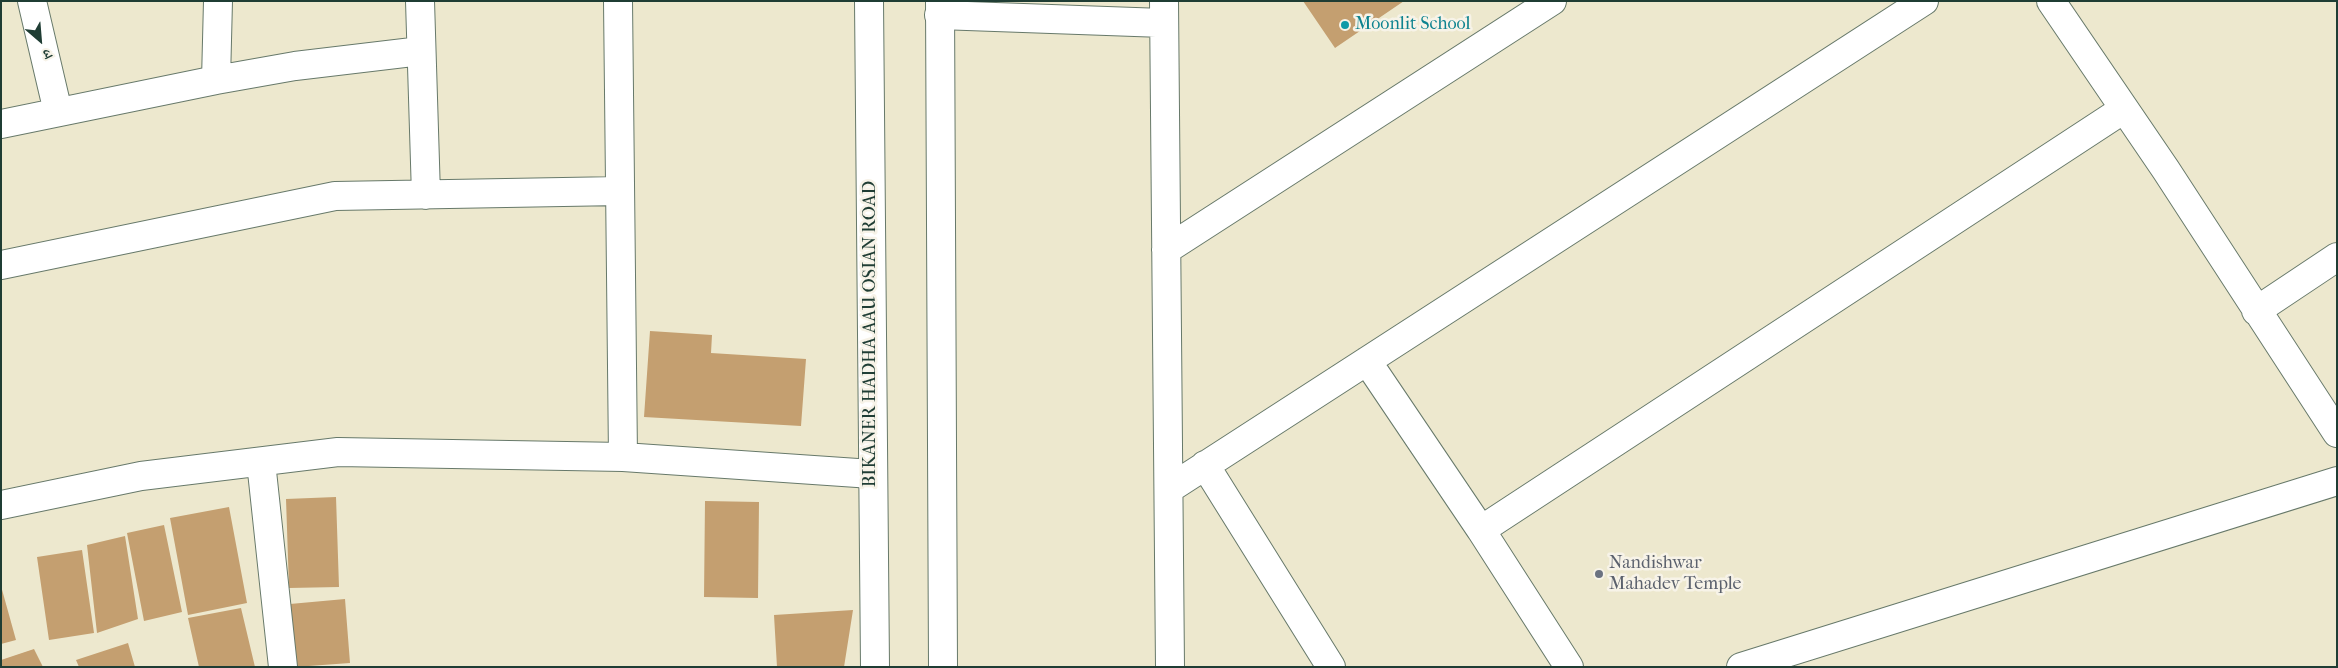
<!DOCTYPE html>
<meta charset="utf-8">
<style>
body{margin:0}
#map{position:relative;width:2338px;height:668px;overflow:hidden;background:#ede8ce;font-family:"IM FELL French Canon","Noto Serif Devanagari",serif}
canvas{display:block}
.frame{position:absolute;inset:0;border:2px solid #1f3d34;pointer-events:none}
.north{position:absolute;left:15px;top:15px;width:50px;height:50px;-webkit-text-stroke:4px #f7f3e8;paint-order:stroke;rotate:153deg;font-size:14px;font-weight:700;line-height:20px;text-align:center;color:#1f3d34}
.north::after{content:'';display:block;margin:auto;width:18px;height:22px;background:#1f3d34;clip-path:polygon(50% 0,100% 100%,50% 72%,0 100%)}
</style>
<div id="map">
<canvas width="2338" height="668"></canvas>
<div class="frame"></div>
<div class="north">उ</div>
</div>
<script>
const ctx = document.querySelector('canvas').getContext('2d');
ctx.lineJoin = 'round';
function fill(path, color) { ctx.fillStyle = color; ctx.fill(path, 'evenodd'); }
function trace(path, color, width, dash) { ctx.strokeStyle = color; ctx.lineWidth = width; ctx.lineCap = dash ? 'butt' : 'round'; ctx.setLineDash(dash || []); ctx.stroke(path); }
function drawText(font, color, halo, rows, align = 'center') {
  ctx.font = font + ' "IM FELL French Canon",serif'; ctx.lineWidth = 5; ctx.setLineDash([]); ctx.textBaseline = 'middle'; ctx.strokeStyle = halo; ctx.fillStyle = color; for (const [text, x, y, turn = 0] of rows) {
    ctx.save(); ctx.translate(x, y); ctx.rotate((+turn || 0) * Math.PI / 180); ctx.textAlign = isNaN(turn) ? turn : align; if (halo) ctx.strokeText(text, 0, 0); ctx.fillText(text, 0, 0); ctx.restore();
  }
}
fill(new Path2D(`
 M1303,1H1404L1335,48Z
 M650,331L712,335L711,353L806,359L801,426L644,417Z
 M336,497L339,587L289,588L286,499Z
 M705,501L759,502L758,598L704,597Z
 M229,507L247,603L188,615L170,518Z
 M164,525L182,612L144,621L127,533Z
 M125,536L138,619L97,633L87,545Z
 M82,550L94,633L49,640L37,557Z
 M1,586L16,640L1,644Z
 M345,599L350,663L295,667L290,604Z
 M241,608L255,667H199L188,618Z
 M853,610L844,667H777L774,615Z
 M128,643L135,667H79L76,660Z
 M34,649L43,667H2L1,660Z`), '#c49f70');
const minor = new Path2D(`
 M32,1L58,112
 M420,1L426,195
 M618,1L623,457
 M1164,1L1170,667
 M2051,1L2166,170L2337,433
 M939,15L1163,23
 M216,80L218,1
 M1,124L216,80L295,66L421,51
 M1166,250L1552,1
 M1,265L335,196L620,191
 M2256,311L2337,257
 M1367,361L1481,530L1569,667
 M261,462L283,667
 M1205,465L1331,667
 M1169,489L1924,1
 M1,505L141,476L338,452L623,457L872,474
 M1481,530L2124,109
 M1741,667L2337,481`);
const primary = new Path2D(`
 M869,1L875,667
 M940,1L943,667`);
trace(minor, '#67796a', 30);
trace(primary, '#67796a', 30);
trace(minor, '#fff', 28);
trace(primary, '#fff', 28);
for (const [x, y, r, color] of [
 [1345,25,5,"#0f9aa8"],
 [1599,574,5,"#6b7280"]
]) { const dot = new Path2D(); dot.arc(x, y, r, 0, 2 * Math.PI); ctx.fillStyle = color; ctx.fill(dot); trace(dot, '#f7f3e8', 2); }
drawText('18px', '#0d838f', '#f7f3e8', [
 ["Moonlit School",1355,25]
], 'left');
drawText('18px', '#1f3d34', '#f7f3e8', [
 ["BIKANER HADHA AAU OSIAN ROAD",871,334,-90]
]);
drawText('18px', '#5b616d', '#f7f3e8', [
 ["Nandishwar",1609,564],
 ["Mahadev Temple",1609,585]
], 'left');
</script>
